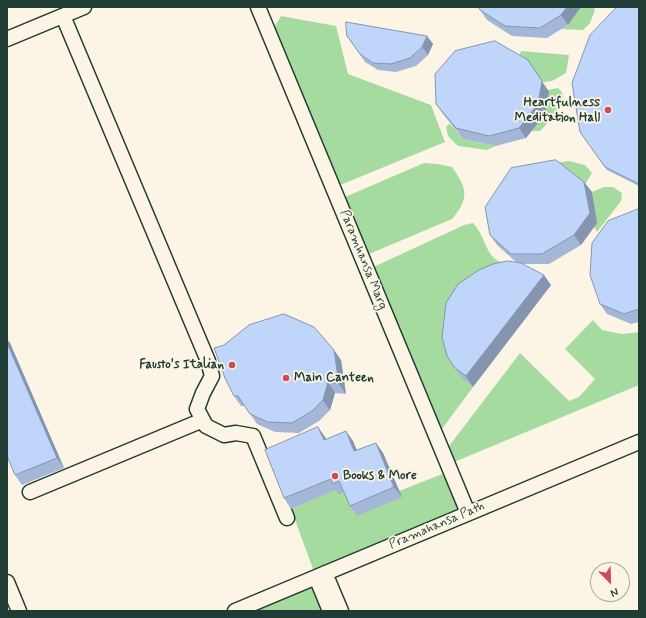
<!DOCTYPE html>
<style>
body{margin:0}
#map{position:relative;width:646px;height:618px;overflow:hidden;background:#fcf5e5;font-family:Mynerve,sans-serif}
canvas{display:block}
.frame{position:absolute;inset:0;border:8px solid #1f3d34;pointer-events:none}
.north{position:absolute;left:590px;top:562px;width:40px;height:40px;box-sizing:border-box;background:#fcf5e5;border:1px solid #a4ab9e;border-radius:50%;rotate:157deg;font-size:11px;font-weight:700;line-height:16px;text-align:center;color:#1f3d34}
.north::after{content:'';display:block;margin:auto;width:14px;height:18px;background:#d1495b;clip-path:polygon(50% 0,100% 100%,50% 72%,0 100%)}
</style>
<div id="map">
<canvas width="646" height="618"></canvas>
<div class="frame"></div>
<div class="north">N</div>
</div>
<script>
const ctx = document.querySelector('canvas').getContext('2d');
ctx.lineJoin = 'round';
function fill(path, color) { ctx.fillStyle = color; ctx.fill(path, 'evenodd'); }
function trace(path, color, width, dash) { ctx.strokeStyle = color; ctx.lineWidth = width; ctx.lineCap = dash ? 'butt' : 'round'; ctx.setLineDash(dash || []); ctx.stroke(path); }
function drawText(font, color, halo, rows, align = 'center') {
  ctx.font = font + ' Mynerve,sans-serif'; ctx.lineWidth = 3.5; ctx.setLineDash([]); ctx.textBaseline = 'middle'; ctx.strokeStyle = halo; ctx.fillStyle = color; for (const [text, x, y, turn = 0] of rows) {
    ctx.save(); ctx.translate(x, y); ctx.rotate((+turn || 0) * Math.PI / 180); ctx.textAlign = isNaN(turn) ? turn : align; if (halo) ctx.strokeText(text, 0, 0); ctx.fillText(text, 0, 0); ctx.restore();
  }
}
fill(new Path2D(`
 M581,7H593L595,10L590,23L583,30L562,29L568,25Z
 M281,16L336,26L348,74L431,105L445,142L333,188L270,35Z
 M521,51L569,55L566,73L552,81L543,82L518,60Z
 M558,88C573,99 548,123 540,131H532L548,90Z
 M449,124L451,125L463,139L496,146L487,150L458,146L448,136L446,127Z
 M569,161L585,165L592,173L584,186L555,163Z
 M424,163L438,164L452,167C467,188 470,198 452,219L362,257L338,200Z
 M604,187H613L622,193L621,201L597,232L594,227L597,223L592,192Z
 M473,223C484,234 485,251 495,259C497,261 502,262 504,263L464,379L473,387L436,437L367,270L464,225Z
 M593,320L602,330L622,334L639,332V385L447,465L443,454L520,353L569,401L579,397L595,379L565,349Z
 M450,471L468,513L316,577L291,509L338,489L347,491H399Z
 M313,586L323,611H251Z`), '#a5db9e');
const minor = new Path2D(`
 M258,7L468,513
 M63,16L208,361L212,376L203,393L197,409L206,426L224,435L236,433L253,436L287,518
 M7,39L84,7
 M30,492L203,420
 M325,573L341,611
 M316,577L330,611
 M7,582L19,611
 M235,611L639,442`);
trace(minor, '#1f3d34', 17);
trace(minor, '#fcf5e5', 14);
fill(new Path2D(`
 M581,7L568,25L547,38L512,36L487,20L480,10Z
 M639,7V186L607,170L580,132Z
 M347,36H427L433,44L428,55L416,66L396,72L378,70L365,62Z
 M528,60L549,92L545,114L526,138L496,146L463,139L443,114L436,104Z
 M584,182L592,192L597,223L581,245L549,264H523L551,285L473,387L461,377L447,356L516,262L497,245L490,235Z
 M639,209V322L631,324L607,314L600,304Z
 M10,343L64,468L22,485L15,475Z
 M341,360L346,394L335,393L330,410L319,421L299,433L275,432L257,424L245,406H241L234,396Z
 M318,427L326,439L353,441L357,450L376,443L383,453L402,497L357,516L350,506L344,492L339,495L336,490L291,509L284,498Z`), '#a5b7d7');
fill(new Path2D(`
 M567,7H581L568,25L561,15Z
 M427,36L433,44L428,55L422,47Z
 M528,60L549,92L545,114L526,138L519,128Z
 M584,182L592,192L597,223L581,245L574,235Z
 M544,275L551,285L473,387L466,376Z
 M7,339L10,343L64,468L57,458L7,343Z
 M334,350L341,360L346,394L339,384Z
 M328,382L335,393L330,410L323,400Z
 M318,427L325,437L331,450L324,440Z
 M346,431L353,441L361,461L354,451Z
 M376,443L383,453L402,497L394,487Z`), '#8695af');
const building = new Path2D(`
 M479,7H567L561,15L540,28L505,26L480,10Z
 M617,7H639V184L605,167L580,132L572,83L590,35Z
 M346,22L427,36L422,47L410,58L391,64L373,63L360,54L347,36Z
 M495,41L528,60L542,81L538,104L519,128L489,136L456,128L436,104L435,74L455,51Z
 M556,160L584,182L590,213L574,235L542,254H511L490,235L485,207L511,168Z
 M638,209H639V309L624,314L600,304L590,275L592,243L608,221Z
 M508,261L521,263L544,275L466,376L454,367L447,356L442,337L446,303L458,284L479,270L493,264Z
 M284,314L314,327L334,350L339,384L328,382L323,400L312,411L292,423L268,422L250,414L238,396H234L225,378L214,348L224,345L249,325Z
 M7,343L57,458L15,475L7,456Z
 M318,427L324,440L346,431L354,451L376,443L394,487L350,506L339,481L332,484L331,479L284,498L265,450Z`);
fill(building, '#c0d5fa');
trace(building, '#8695af', 1);
for (const [x, y, r, color] of [
 [608,110,4,"#d1495b"],
 [232,365,4,"#d1495b"],
 [286,378,4,"#d1495b"],
 [335,476,4,"#d1495b"]
]) { const dot = new Path2D(); dot.arc(x, y, r, 0, 2 * Math.PI); ctx.fillStyle = color; ctx.fill(dot); trace(dot, '#fcf5e5', 1.5); }
drawText('bold 13px', '#1f3d34', '#fcf5e5', [
 ["Heartfulness",600,103],
 ["Meditation Hall",600,118],
 ["Fausto's Italian",224,365],
 ["Main Canteen",294,378,"left"],
 ["Books & More",343,476,"left"]
], 'right');
drawText('13px', '#1f3d34', '#fcf5e5', [
 ["Paramhansa Marg",363,260,68],
 ["Pramahansa Path",437,526,-23]
]);
</script>
